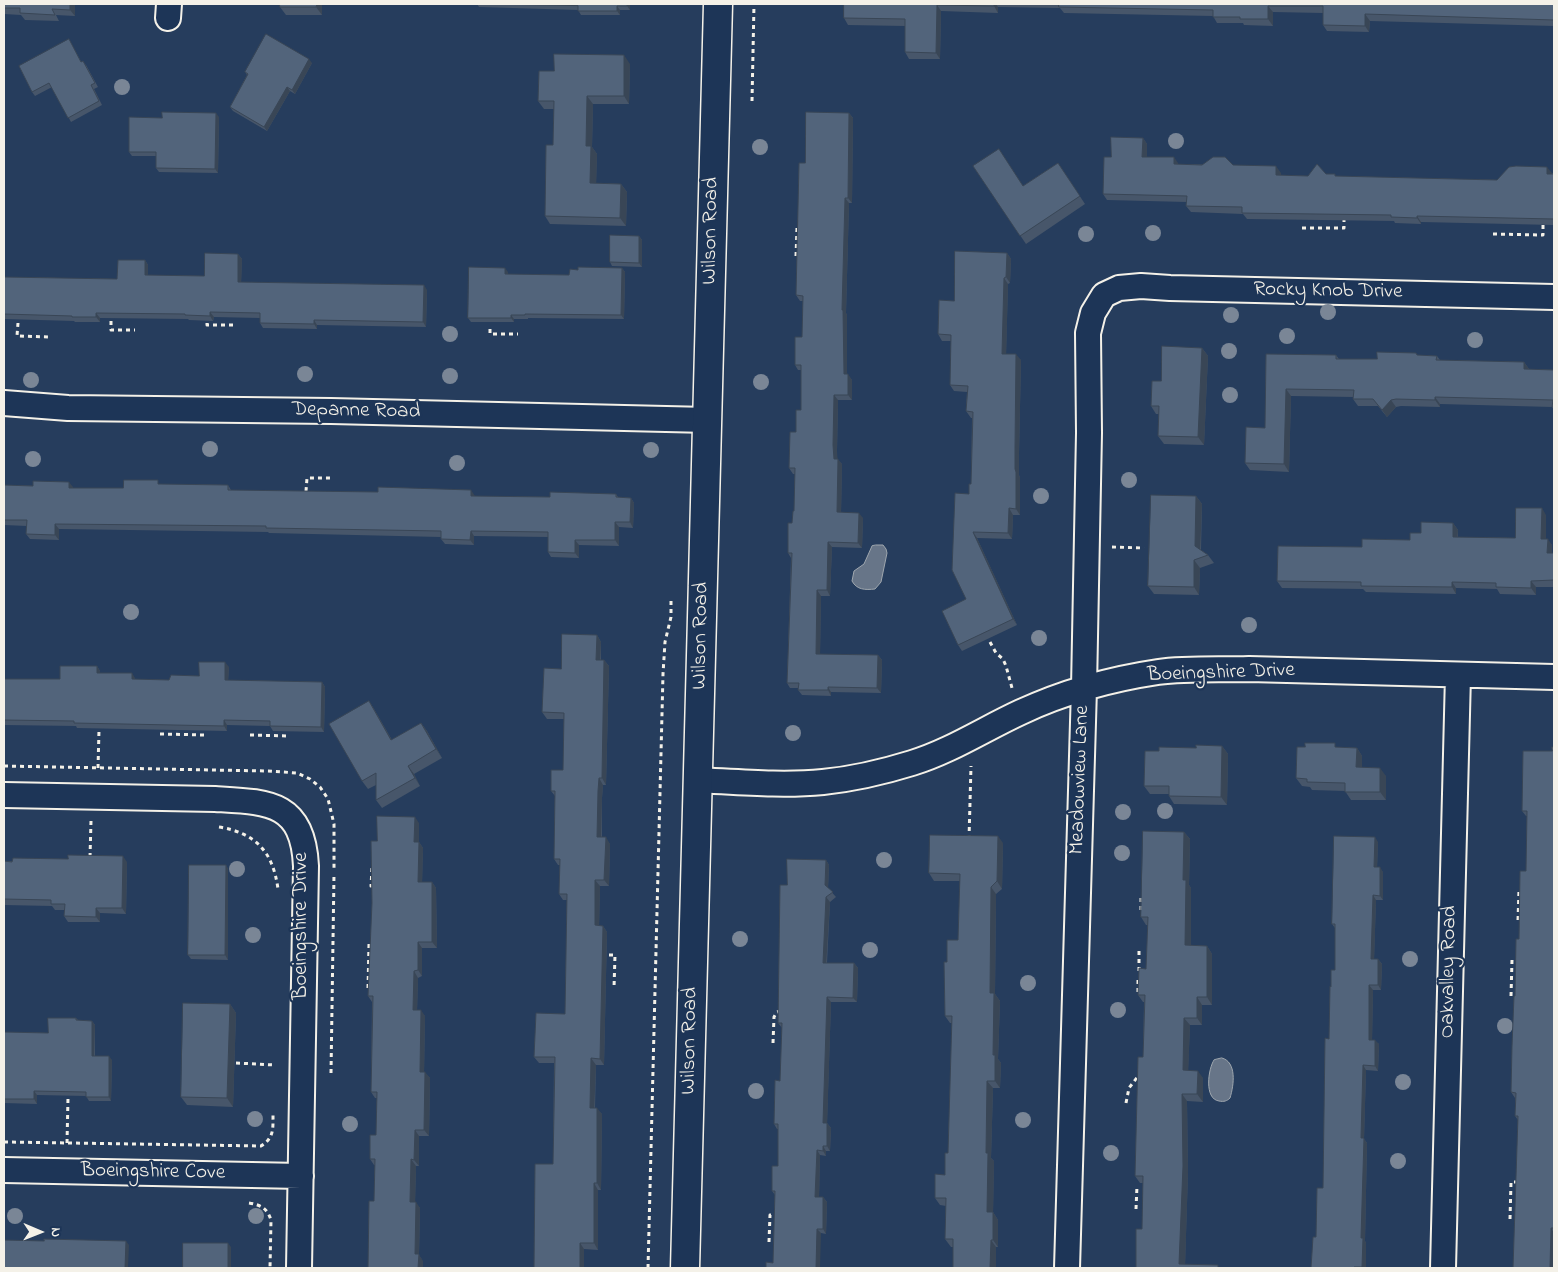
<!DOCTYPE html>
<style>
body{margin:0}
#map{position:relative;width:1558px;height:1272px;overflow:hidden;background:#263d5d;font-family:"Indie Flower",sans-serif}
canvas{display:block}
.frame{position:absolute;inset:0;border:5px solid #f4f1e8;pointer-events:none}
.north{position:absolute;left:15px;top:1207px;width:50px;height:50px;-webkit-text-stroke:4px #1d3557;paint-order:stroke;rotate:91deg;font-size:14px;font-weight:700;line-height:20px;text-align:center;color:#f4f1e8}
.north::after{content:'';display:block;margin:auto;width:18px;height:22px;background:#f4f1e8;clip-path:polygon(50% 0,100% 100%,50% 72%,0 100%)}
</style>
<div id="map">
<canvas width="1558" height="1272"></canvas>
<div class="frame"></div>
<div class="north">N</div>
</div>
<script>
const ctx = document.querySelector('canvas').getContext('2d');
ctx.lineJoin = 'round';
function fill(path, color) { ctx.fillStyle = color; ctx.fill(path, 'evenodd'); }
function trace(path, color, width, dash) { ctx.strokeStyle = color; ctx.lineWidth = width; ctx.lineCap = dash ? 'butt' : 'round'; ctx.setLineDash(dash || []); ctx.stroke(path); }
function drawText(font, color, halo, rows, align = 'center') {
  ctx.font = font + ' "Indie Flower",sans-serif'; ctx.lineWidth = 4.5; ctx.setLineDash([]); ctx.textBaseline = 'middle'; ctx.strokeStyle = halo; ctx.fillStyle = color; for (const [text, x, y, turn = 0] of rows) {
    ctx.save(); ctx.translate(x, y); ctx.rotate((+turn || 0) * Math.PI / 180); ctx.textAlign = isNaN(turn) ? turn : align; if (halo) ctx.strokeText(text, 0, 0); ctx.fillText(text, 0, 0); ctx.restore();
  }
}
const water = new Path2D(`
 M876,545H883L886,549L887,553L881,582L875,589C865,590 857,590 852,581L854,571L864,564L872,546Z
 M1222,1058C1237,1062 1234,1085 1230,1098C1227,1101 1224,1102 1219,1101C1204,1099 1208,1069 1214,1060Z`);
fill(water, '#677588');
trace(water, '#9fa7ae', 1);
const street = new Path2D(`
 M168,18L169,4
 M4,403L68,408L331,411L708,420
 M698,780C739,782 782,786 823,782C853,779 883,772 912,763C951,751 984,729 1021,712C1064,692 1111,679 1158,672C1188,668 1219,670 1249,669L1554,677
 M4,795L215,799C267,802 303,801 306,866L299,1268
 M4,1170L301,1176
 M1067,1268L1084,688L1089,433L1088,333L1093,313L1104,295L1119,288L1141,286L1170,288L1554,297
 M1443,1268L1458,675`);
const secondary = new Path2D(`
 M685,1268L718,4`);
trace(street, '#f4f1e8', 28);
trace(secondary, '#f4f1e8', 31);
trace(new Path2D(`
 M752,101L754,4
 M797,228L796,256H799
 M1302,228H1344V220
 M1493,234L1543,235V225
 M111,321V330H135
 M18,323L17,336L48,337
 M207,323V325H233
 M490,329V334H518
 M306,491L307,478H330
 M1112,547L1144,548
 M990,642L996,653L1003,659L1006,666L1012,688
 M160,734L205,735V732
 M250,735L290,736
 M4,766L212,770L268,771L297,773L310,779L320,787L328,799L334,824V868
 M98,768L99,730
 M219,827C256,833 273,852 278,889
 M969,839L971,766
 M90,857L91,821
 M372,868L371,886H374
 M1141,910V898
 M1518,920L1519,890H1523
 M609,955H615L614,988
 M1512,960L1511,996H1517
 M1139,971V949
 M1138,980V994
 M368,988L369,944H373
 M773,1043L774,1017L777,1012L780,1011
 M236,1063L275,1065
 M331,1073L334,874
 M1126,1103L1129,1088L1139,1075
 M4,1142L261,1146C274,1138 273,1129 273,1115
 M67,1143L68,1098
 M249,1203C261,1205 267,1208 271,1220L270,1268
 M1136,1209L1137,1186
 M1510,1219L1511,1182H1519
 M769,1242L770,1215H778
 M648,1268L663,674L665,642L671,617V600`), '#f4f1e8', 3, [4, 4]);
trace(street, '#1d3557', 24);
trace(secondary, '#1d3557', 28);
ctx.fillStyle = '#7a8696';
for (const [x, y] of [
 [122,87],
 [1176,141],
 [760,147],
 [1153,233],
 [1086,234],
 [1328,312],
 [1231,315],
 [450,334],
 [1287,336],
 [1475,340],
 [1229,351],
 [305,374],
 [450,376],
 [31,380],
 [761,382],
 [1230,395],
 [210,449],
 [651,450],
 [33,459],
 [457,463],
 [1129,480],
 [1041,496],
 [131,612],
 [1249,625],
 [1039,638],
 [793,733],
 [1165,811],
 [1123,812],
 [1122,853],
 [884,860],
 [237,869],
 [253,935],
 [740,939],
 [870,950],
 [1410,959],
 [1028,983],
 [1118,1010],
 [1505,1026],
 [1403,1082],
 [756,1091],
 [255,1119],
 [1023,1120],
 [350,1124],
 [1111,1153],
 [1398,1161],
 [15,1216],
 [256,1216]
]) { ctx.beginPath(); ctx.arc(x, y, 8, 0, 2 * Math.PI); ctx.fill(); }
fill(new Path2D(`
 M4,4H75V16L56,15L59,21L25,20L21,15L4,14Z
 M322,4V15H286L280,7Z
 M477,4H630V10H620V15H581L578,10L479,7Z
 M808,4H1554V26L1370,21L1369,32L1327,31L1323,25V13L1273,12V26L1244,25L1243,23H1217L1213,16L1064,13L1060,8L998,7V13L941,11L940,59H909L905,52V26L848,25L844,18V5Z
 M71,43L81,62L86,65L98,87L94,89L102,105L71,122L52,87L35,96L32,92Z
 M312,63L295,94L290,91L267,131L233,111L230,107L247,75L245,72Z
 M630,64L629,104H593L592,147L597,154L596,183L621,184L627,192L626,226L550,224L545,216L553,145L554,109H544L538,101Z
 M849,113L853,118L852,203H849L846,313L847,315V374L852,380V400H838L837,451V459L842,464L841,512L863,518L862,548L832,547L830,596H821L820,654L878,655L882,660L881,693L831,692V696L802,695L798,690V688H790L787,683L791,558L788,553L794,511L795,474H793L789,468L801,410V370H798L795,365L802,337L803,301H800L796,295L805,163Z
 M219,117L218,173L159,172L156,168V156H132L129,152L162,118Z
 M1143,138L1147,144V157L1178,163V164L1233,165L1281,173V175L1308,176L1326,174L1336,176L1497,180L1552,173L1554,174V225L1421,222V224L1395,223L1394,221L1247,219L1243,214L1191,212L1186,206L1187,202L1107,200L1103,194L1111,157Z
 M1058,163L1085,204L1026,244L973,166L1023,186Z
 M639,236L642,240V267L612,266L610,262Z
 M1007,253L1011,259L1010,283L1008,284L1006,354L1021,360L1019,454V475L1020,478V515H1013L1012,539L977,538L1017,625L962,651L958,645L966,599L969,494L971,484L972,418H971L966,411L967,392L954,391L950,385L951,341H942L938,334L954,301Z
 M238,254L242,259L241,282L427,290L426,327L317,325V329L263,328L260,323V318L214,317L213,321L189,320L188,319L100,318V322H75L74,321L4,319V277L117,279L145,260L148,265V275L204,276Z
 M622,268L625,272L624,319L528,318V319H514V322H471L468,318L508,272V274L569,275Z
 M1202,348L1208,356L1204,445L1164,444L1158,436L1159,414H1156L1151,406L1161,381Z
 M1266,354L1336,355L1339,359H1377L1417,355L1437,356L1440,360L1524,362L1529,369L1554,370V410L1552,407L1440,404V407L1401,406L1396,407L1387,417L1378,406H1358L1353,399V397L1291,396L1289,472L1250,470L1245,463L1265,428Z
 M161,484L228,485L231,490L475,496L550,497L616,494L618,497L631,498L634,503L633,528L619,527V546L579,545V558L551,557L548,552V537L474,536V545L445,544L441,539V537L269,533L268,532L59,529V540L30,539L26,534L27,526L4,525V485L73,487V488H123Z
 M1196,496L1202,504L1201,550L1208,555L1214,563L1200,568L1199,595L1154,594L1148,586Z
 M1546,515V539L1552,545V553H1554V587H1536V595L1500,594L1497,589L1456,588V594L1366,592L1363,589L1282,588L1277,581L1362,547L1410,540L1421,533L1453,523L1458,530V537L1515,538Z
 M597,635L601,642V660H604L609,666L606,785H603L602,798V837L610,844L609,886H600L599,926H603L607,932L604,1065H596L595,1108L602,1114L601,1190H598V1250L584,1249V1268L553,1164L554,1063H539L534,1057L565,1014L567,900H563L559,894L560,865H558L554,859L555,796L551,791L563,770L564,719H547L542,712L561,669Z
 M97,666L100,671V673L135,678V679L169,680L199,676L229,667L228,680L322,682L325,687L324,732L273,731L270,726L227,725V731L77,728L76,726L4,725V679H60Z
 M369,701L374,709L392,740L421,723L427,731L442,758L414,774L420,786L382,808L376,800V785L368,789L362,781Z
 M1222,746L1228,754L1227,805L1174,804L1169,796V794H1150L1144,786L1159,751Z
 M1338,747L1357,748L1362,756V768L1386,776V800H1351L1345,791L1312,790L1310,787L1302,786L1296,778Z
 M1554,747V1268L1518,1120L1515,1116V1098L1511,1092L1515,996L1519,939L1526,871L1527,816H1526L1522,811Z
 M419,823V842L423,848L422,882H432L436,888L437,948H422V976L418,978L417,1010L425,1016L424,1072L430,1078L429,1136H419V1166H416L415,1202L420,1208L419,1255L423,1261L374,1201L375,1165H374L370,1159L376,1135L377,1098H375L371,1092L372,1002L368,996L377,841Z
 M1184,832L1190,839L1189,885L1191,888V945L1207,946L1212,954V1005H1202V1025H1190L1188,1070L1203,1078V1102L1187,1101L1188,1173L1185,1265L1136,1268L1142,1229L1143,1183H1140L1135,1176L1143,1057L1144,1002H1143L1138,995L1146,969L1148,925H1146L1141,917Z
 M1378,842L1377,867L1383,872V900H1376L1374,959H1378L1382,964L1381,990H1373L1372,1040L1379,1044L1378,1071L1366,1070L1364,1139L1367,1143L1365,1241L1366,1243V1268H1311L1316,1237L1323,1188L1331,987L1335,970V928L1332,924Z
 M1003,843L1002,889L996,894L995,994L1000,1001L998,1059L1001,1063L1000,1088H993L991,1158L994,1161L993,1212L998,1220V1247H951L945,1239L946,1206L940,1205L935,1198L945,1175L948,1153L952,1023H950L945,1016L947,962L958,940L960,881H934L929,873Z
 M826,860L829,865L828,888L836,897L830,902L827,963H854L858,968L857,1002H831L827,1123L831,1128L830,1151H826V1156L820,1155L819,1197H823L827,1202L826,1234L821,1233L773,1263L775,1195L772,1191L778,1166V1129H777L774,1124L780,1081L782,1028L778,1023L787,885Z
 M4,861L127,862L126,914L100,913V922H68L64,916V910H55L52,906L4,905Z
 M226,865L228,869V960L191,959L188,955Z
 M230,1004L236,1013L233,1107L187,1105L181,1097Z
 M76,1018L78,1020L92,1021L95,1025V1056L112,1060L111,1101H89L86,1096L37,1095V1104L4,1103V1032L48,1033Z`), '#47566a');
fill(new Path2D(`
 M70,4H75V16L70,10Z
 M317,4H322V15L316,7Z
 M627,4H630V10L627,6Z
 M994,4H996L998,7V13L994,6Z
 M937,5L941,11L940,59L936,53Z
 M617,6L620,10V15L617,11Z
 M1268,6L1273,12V26L1268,19Z
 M1365,14L1370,21L1369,32L1365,26Z
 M624,55L630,64L629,104L624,96Z
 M309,59L312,63L295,94L292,90Z
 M287,87L290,91L267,131L264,127Z
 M587,96L593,104L592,147L597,154L596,191L590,183L586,146Z
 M216,113L219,117L218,173L215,169Z
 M849,113L853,118L852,203L848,198Z
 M1143,138L1147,144V163L1142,157Z
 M1174,157L1178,163V170L1174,164Z
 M1276,166L1281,173V181L1276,175Z
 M1547,167L1552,173V180L1547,174Z
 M621,184L627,192L626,226L620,218Z
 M845,198L849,203L846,313L847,315V379L844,374L842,310Z
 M1417,216L1421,222V224L1417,218Z
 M639,236L642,240V267L639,263Z
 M1007,253L1011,259L1010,283L1006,277Z
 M238,254L242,259L241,287L238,282Z
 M145,260L148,265V280L145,275Z
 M505,268L508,272V278L505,274Z
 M622,268L625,272L624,319L621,315Z
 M1004,278L1008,284L1006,360L1002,354Z
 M424,285L427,290L426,327L423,322Z
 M210,312L214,317L213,321L210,316Z
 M96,313L100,318V322L96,317Z
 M511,315L514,319V322L511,318Z
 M314,320L317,325V329L314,324Z
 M1202,348L1208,356L1204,445L1198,437Z
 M1016,354L1021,360L1019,454V475L1020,478V515L1016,509L1015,469Z
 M1524,362L1529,369H1524Z
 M848,374L852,380V400L848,395Z
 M1286,389L1291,396L1289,472L1284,464Z
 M834,395L838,400L837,451L838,464L834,459L833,445Z
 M1435,397L1440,404V407L1435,400Z
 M1391,400L1396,407L1387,417L1382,410Z
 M838,459L842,464L841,517L837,512Z
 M69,482L73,487L72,493L69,488Z
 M471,490L475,496L474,501L471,496Z
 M1196,496L1202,504L1200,554L1195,546Z
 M631,498L634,503L633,528L630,522Z
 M1009,508L1013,515L1012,539L1008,533Z
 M1542,508L1546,515V545L1541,539Z
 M859,513L863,518L862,548L858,543Z
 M615,522L619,527V546L615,540Z
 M1453,523L1458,530L1457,544L1453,537Z
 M55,524L59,529V540L55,535Z
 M471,531L474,536V545L470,540Z
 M973,532L977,538L1017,625L1013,619Z
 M1548,539L1552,545V560L1547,553Z
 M575,540L579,545V558L575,553Z
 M828,542L832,547L830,596L827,590Z
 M1194,560L1200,568L1199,595L1194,587Z
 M1531,581L1536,587V595L1531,588Z
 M1452,582L1456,588V594L1452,587Z
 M817,590L821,596L820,659L816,654Z
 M597,635L601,642L600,666L596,660Z
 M878,655L882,660L881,693L877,688Z
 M604,660L609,666L606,785L602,778Z
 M225,662L229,667L228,685L225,680Z
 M97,666L100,671V677L97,673Z
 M132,673L135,678V684L132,679Z
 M322,682L325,687L324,732L321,727Z
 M828,687L831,692V696L828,690Z
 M369,701L374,709L397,749L391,740Z
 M224,720L227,725V731L224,726Z
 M421,723L427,731L442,758L436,749Z
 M1222,746L1228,754L1227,805L1221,797Z
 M1357,748L1362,756V776L1356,767Z
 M408,766L414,774L420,786L415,778Z
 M1380,768L1386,776V800L1380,792Z
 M599,778L603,785L602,798L601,843L597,837L598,791Z
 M415,817L419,823V842L423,848L422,888L418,882L414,842Z
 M1184,832L1190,839L1189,885L1191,888V953L1185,945L1183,880Z
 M998,836L1003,843L1002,889L997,881Z
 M606,837L610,844L609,886L604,880Z
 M1375,837L1378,842L1377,872L1374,867Z
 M123,856L127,862L126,914L122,908Z
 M826,860L829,865L828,890L825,885Z
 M226,865L228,869V960L225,955Z
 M1380,867L1383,872V900L1380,896Z
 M595,880L600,886L599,932L595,925Z
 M432,882L436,888L437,948L432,942Z
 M991,887L996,894L995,994L1000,1001L998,1059L1001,1063L1000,1088L995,1081L990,993Z
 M1373,895L1376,900L1374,963L1371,959Z
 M826,897L830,902L826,967L823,963Z
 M96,908L100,913V922L96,917Z
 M603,926L607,932L604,1065L600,1059Z
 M418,942L422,948V976L418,970Z
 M1207,946L1212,954V1005L1207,997Z
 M1378,959L1382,964L1381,990L1378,985Z
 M854,963L858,968L857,1002L853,998Z
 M414,971L418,978L417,1016L413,1010Z
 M1369,985L1373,990L1372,1044L1369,1040Z
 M827,997L831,1002L827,1128L823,1123Z
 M1197,997L1202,1005V1025L1197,1018Z
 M230,1004L236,1013L233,1107L227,1098Z
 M421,1010L425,1016L424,1078L420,1072Z
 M1184,1018L1190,1025L1188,1078L1183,1070Z
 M92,1021L95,1025L94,1060L92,1056Z
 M1375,1040L1379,1044L1378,1071L1375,1066Z
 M109,1056L112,1060L111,1101L109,1097Z
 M591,1058L596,1065L594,1114L590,1108Z
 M1363,1065L1366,1070L1364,1139L1367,1143L1365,1241L1366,1243V1268H1363L1362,1267L1361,1238V1138Z
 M1198,1071L1203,1078V1102L1197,1094Z
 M425,1072L430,1078L429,1136L424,1130Z
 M987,1081L993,1088L991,1158L994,1161L993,1219L987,1212L986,1153Z
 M34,1091L37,1095V1104L34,1099Z
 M1182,1094L1187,1101L1188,1173L1185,1268L1179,1264Z
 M597,1108L602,1114L601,1190L597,1183Z
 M827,1123L831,1128L830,1151L827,1146Z
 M415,1130L419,1136V1166L414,1160Z
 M823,1146L826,1151V1156L823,1151Z
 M817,1150L820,1155L819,1202L815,1197Z
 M411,1159L416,1166L415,1208L410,1202Z
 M594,1183L598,1190V1250L594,1243Z
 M823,1197L827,1202L826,1234L823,1229Z
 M416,1202L420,1208L419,1255L423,1261V1268H418L415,1254Z
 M993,1212L998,1220V1247L993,1240Z
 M1551,1228L1554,1233V1268H1550Z
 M817,1229L821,1233L820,1268H816Z
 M991,1240L996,1247V1268H990Z
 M126,1241L129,1245L128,1268H125Z
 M228,1243L231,1247V1268H228Z
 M580,1243L584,1249V1268H580Z`), '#394656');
const building = new Path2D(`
 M4,4H70V10L52,9L55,15L20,13V8H4Z
 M280,4H317L316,7H280Z
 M497,4H627V6H617V11H578V6Z
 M844,4H994V6L937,5L936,53L905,52V19L844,18Z
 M1059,4H1554V20L1365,14V26L1323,25V6H1268V19H1240V17H1213V10L1059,7Z
 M266,34L309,59L292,90L287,87L264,127L230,107L248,74L245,72Z
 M69,39L81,62L83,61L95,83L91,85L99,101L68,118L49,83L32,92L19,66Z
 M554,54L624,55V96H587L586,146H591L590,183L621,184L620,218L545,216L546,145H553L554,101H538L539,71H554Z
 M162,112L216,113L215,169L156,168V152H129V117L162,118Z
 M806,112L849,113L848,198H845L842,310H843L844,374H848V395H834L833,445L834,459H838L837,512L859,513L858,543L828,542L827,590H817L816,654L878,655L877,688L828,687V690H798L799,683H787L792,553H788V523H792L793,511H794L795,468H789L790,432H796V410H801V365H795V337H802L803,296L796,295L799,163H805Z
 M1111,137L1143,138L1142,157H1174V164L1202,165L1213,157H1225L1233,165L1276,166V175L1308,176L1317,164L1326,174H1335V176L1497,180L1509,167L1516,166L1547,167V174H1554V219L1417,216V218L1391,217V215L1242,213V207L1186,206L1187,196L1103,194L1104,157H1111Z
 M999,149L1023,186L1058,163L1080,196L1020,236L973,166Z
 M610,235L639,236V263L610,262Z
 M955,251L1007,253L1006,277L1004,278L1002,354H1016L1015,448V469L1016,472V509L1009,508L1008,533L973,532L1013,619L958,645L942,611L966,599L952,570L955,493L969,494V484H971L973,412L966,411L968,386L950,385L951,335L938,334L939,300L954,301Z
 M205,253L238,254V282L424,285L423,322L314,320V324L260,323V313L210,312V316L185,315V314L96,313V317H72V316L4,314V277L117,279L118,260H145V275L204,276Z
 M469,267L505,268V274L569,275L570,269L578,270V267L622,268L621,315L525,314V315H511V318H468Z
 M1162,346L1202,348L1198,437L1158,436L1159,406H1151L1152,381H1161Z
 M1377,352L1416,353L1417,355L1437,356L1436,360L1524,362V369L1554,370V407H1552L1553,400L1435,397V400L1396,399L1391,400L1382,410L1373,399H1353L1354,390L1286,389L1284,464L1245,463L1246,427L1265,428L1266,354L1336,355V359H1377Z
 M124,480H158V484L228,485V490L378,492V487L471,490V496L550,497V492L616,494V497L631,498L630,522H615V540H575V553L548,552V532L471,531L470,540L441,539V531L266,528V526L55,524V535L26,534L27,520H4V485L33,486V481L69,482V488H123Z
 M1151,495L1196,496L1195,546L1208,555L1194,560V587L1148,586Z
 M1516,508H1542L1541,539H1548L1547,553H1554V580L1531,581V588L1496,587V583L1452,582V587L1361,586V582L1277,581L1278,546L1362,547V539L1410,540V533H1421V522L1453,523V537L1515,538Z
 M562,634L597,635L596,660H604L602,778H599L598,791L597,837H606L604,880H595V925L603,926L600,1059L591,1058L590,1108H597V1183H594V1243H580V1268H534L535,1164H553L555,1057H534L536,1013L565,1014L567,894H559L560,859H554L555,791H551V770H563L564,713L542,712L544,668L561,669Z
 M199,662H225V680L322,682L321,727L270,726V721L224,720V726L74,723V721L4,720V679H60V666H97V673H132V679L169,680L171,675L199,676Z
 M369,701L391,740L421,723L436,749L408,766L415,778L376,800V773L362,781L329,724Z
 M1305,743H1335V747L1357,748L1356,767L1380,768V792H1345V783L1307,782V779L1296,778L1297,747H1305Z
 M1196,745L1222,746L1221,797L1169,796V786H1144L1145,751H1159V747L1196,748Z
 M1552,747H1554V1228H1551L1550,1268H1513L1518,1116H1515L1516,1093L1511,1092L1512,1046L1514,996H1515L1516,939H1519L1520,871H1526L1527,811H1522L1523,751H1552Z
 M377,816L415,817L414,842H419L418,882H432V942H418V970L414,971L413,1010H421L420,1072H425L424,1130H415L414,1160L411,1159L410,1202H416L415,1254H419L418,1268H368L369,1201H374L375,1159H370V1135H376L377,1092H371L373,996H368L372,903L371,841H377Z
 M1143,831L1184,832L1183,880H1186L1185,945L1207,946V997H1197V1018H1184L1183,1070L1198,1071L1197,1094H1182L1183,1166L1179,1264L1218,1265V1268H1136V1229H1142L1143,1176H1135L1138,1057H1143L1145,995H1138L1139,968L1146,969L1148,917H1141Z
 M930,835L998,836L997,881L991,887L990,993H994L993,1055H995V1081H987L986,1153H988L987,1212H993V1240H991L990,1268H953V1239H945L946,1198H935V1174L945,1175V1153H948L952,1016H945L944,962H947V940H958L960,874L929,873Z
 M1334,836L1375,837L1374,867H1380V896L1373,895L1371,959H1378V985H1369V1040H1375V1066L1363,1065L1361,1138H1364L1361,1238H1363L1362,1267H1354V1268H1311L1313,1237H1316L1317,1188H1323L1325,1038L1329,1039L1330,986L1331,987V970H1335V924H1332Z
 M68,855L123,856L122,908H96V917L64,916L65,904H51V900L4,899V861L12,862L13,858L68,859Z
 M787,859L826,860L825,885L833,892L826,897L823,963H854L853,998L827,997L823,1123H827V1146H823V1151L817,1150L815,1197H823V1229H817L816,1268H766V1262L773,1263L775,1191H772V1166H778V1124H774L775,1080L780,1081L782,1023H778L780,885H787Z
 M189,865H226L225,955H188Z
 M183,1003L230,1004L227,1098L181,1097Z
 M48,1018H76V1020L92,1021V1056H109V1097H86V1092L34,1091V1099H4V1032L48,1033Z
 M44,1239L126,1241L125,1268H4V1240L44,1241Z
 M183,1243H228V1268H183Z`);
fill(building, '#52647b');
trace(building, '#394656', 1);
drawText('21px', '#f4f1e8', '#1d3557', [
 ["Wilson Road",712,231,-89],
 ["Rocky Knob Drive",1328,292,1],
 ["Depanne Road",356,412,1],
 ["Wilson Road",702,636,-89],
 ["Boeingshire Drive",1221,674,-2],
 ["Meadowview Lane",1081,780,-88],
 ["Boeingshire Drive",303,926,-90],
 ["Oakvalley Road",1450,972,-89],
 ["Wilson Road",691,1041,-89],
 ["Boeingshire Cove",153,1173,1]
]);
</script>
